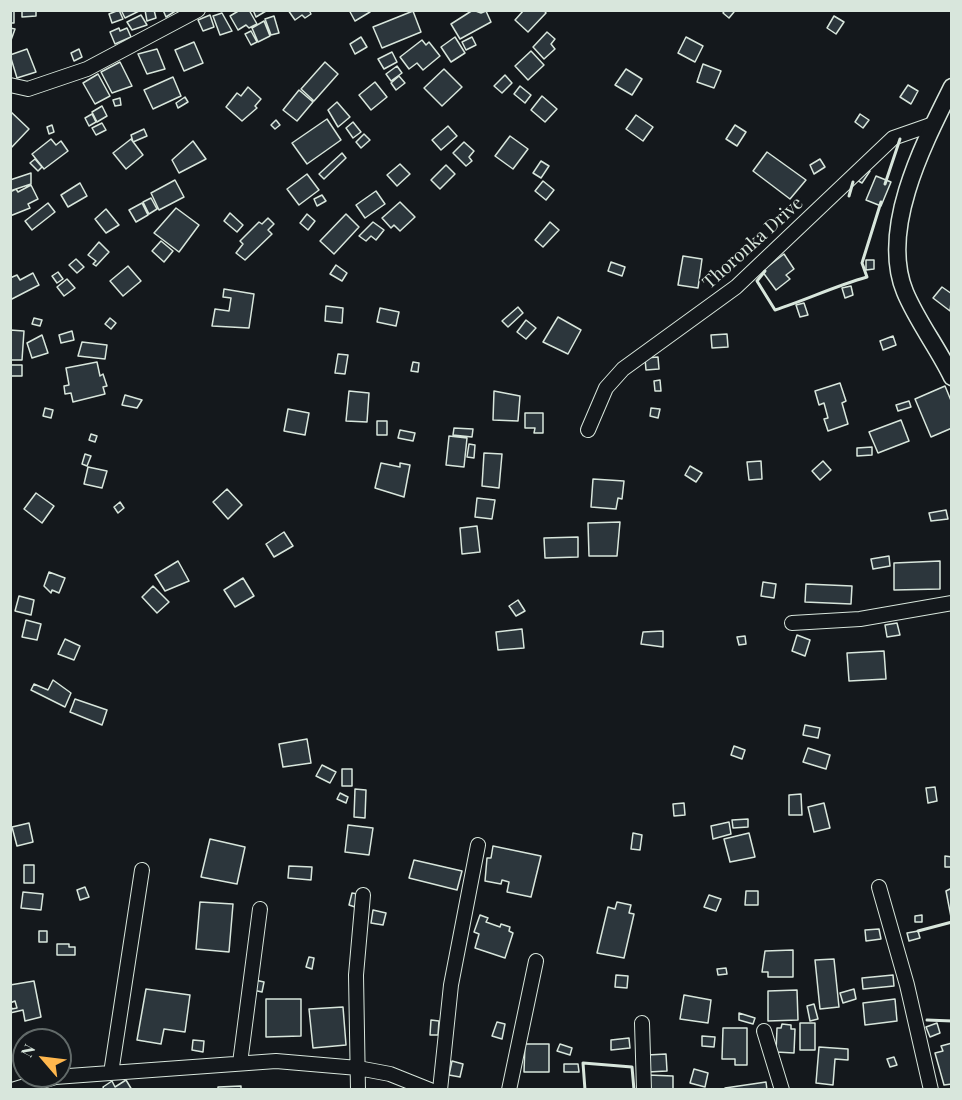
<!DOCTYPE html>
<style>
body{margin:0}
#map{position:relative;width:962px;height:1100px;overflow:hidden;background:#14181c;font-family:"Playfair Display",serif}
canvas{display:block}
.frame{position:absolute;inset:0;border:12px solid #d8e6dc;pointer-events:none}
.north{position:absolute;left:12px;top:1028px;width:60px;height:60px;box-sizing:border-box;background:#14181c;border:2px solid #626a69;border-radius:50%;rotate:298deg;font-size:16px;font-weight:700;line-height:24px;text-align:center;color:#d8e6dc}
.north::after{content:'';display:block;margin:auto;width:21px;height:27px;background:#ffb74d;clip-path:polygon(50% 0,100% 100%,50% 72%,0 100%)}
</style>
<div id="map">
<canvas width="962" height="1100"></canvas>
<div class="frame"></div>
<div class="north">N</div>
</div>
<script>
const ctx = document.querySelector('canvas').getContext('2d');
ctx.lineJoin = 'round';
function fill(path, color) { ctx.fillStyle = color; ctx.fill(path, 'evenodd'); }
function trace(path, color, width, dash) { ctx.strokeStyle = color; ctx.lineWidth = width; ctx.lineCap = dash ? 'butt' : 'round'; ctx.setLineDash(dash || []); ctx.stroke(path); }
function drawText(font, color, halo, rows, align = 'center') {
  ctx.font = font + ' "Playfair Display",serif'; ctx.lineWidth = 4.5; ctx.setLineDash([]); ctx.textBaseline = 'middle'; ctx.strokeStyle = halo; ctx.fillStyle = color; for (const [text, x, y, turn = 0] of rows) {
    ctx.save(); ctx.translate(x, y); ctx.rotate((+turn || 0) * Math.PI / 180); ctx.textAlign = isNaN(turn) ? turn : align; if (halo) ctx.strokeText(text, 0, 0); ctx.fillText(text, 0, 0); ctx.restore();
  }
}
const building = new Path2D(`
 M10,10H14V23H10Z
 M22,10H36V16L22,17Z
 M119,10L123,19L112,23L109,14Z
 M121,10H138L139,11L125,18Z
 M145,10H154L156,18L147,21Z
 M163,10H177L166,17Z
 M240,10H249L257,24L249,28L246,25L238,30L230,16Z
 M253,10H265L266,11L256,17Z
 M288,10H309L311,14L305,18L302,15L295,20Z
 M349,10H369L370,12L355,21Z
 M473,10L481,13L486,11L491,22L460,39L451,24Z
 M524,10H544L546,13L528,32L515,20Z
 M725,10H732L734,12L729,18L723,13Z
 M413,11L421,32L382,48L373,27Z
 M222,13L232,31L220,35L213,16Z
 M141,15L147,25L132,30L127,22Z
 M210,15L214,27L203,31L198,20Z
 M274,16L279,33L271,35L265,19Z
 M834,16L844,22L836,34L827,28Z
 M264,21L270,36L258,42L252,28Z
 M10,28L15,29L10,43Z
 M119,28L120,31L127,28L131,37L115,44L110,32Z
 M251,31L257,42L251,45L245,34Z
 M547,32L555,39L551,44L555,49L544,59L533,47Z
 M361,37L367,47L355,54L350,44Z
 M455,37L465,53L451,62L441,47Z
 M472,37L476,45L466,50L462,42Z
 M686,37L703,46L695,62L678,53Z
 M422,40L426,45L429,42L440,56L423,70L417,63L409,69L400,57Z
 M194,42L203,63L184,71L175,50Z
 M27,49L36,72L17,78L10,55Z
 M79,49L82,57L74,61L71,53Z
 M157,49L165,69L147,74L138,54Z
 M531,51L544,65L528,80L515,66Z
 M392,52L397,62L384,69L378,59Z
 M120,62L132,86L112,93L101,72Z
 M325,62L338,74L314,101L301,89Z
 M703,64L721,71L714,88L697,82Z
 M397,66L402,73L391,81L386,74Z
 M444,69L462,87L442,106L424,88Z
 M626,69L642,79L632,95L615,85Z
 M98,74L110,96L95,104L83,83Z
 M505,75L512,83L502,93L494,86Z
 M399,76L405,83L396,90L391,83Z
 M173,77L181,96L153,109L144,90Z
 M375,82L387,97L371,110L359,95Z
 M908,85L918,91L911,104L900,97Z
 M520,86L531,95L525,103L514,94Z
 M248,87L261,99L255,106L257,108L242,121L226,107L237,93L241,96Z
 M299,90L313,102L297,121L283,110Z
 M542,96L557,109L545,122L531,110Z
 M185,97L188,102L178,108L176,103Z
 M120,98L121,105L115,106L113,100Z
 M337,102L350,117L338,127L328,110Z
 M102,106L107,116L97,122L92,112Z
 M10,111L29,129L10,149Z
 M92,114L96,122L89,126L85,118Z
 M860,114L869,120L863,128L855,122Z
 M636,115L653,127L643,141L626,129Z
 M327,119L341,140L307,164L292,143Z
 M276,120L280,125L275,129L271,125Z
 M353,122L361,132L353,138L346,128Z
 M102,123L106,130L96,135L92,128Z
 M52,125L54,132L49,134L47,127Z
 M735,125L746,132L737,146L726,139Z
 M448,126L457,136L441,150L432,140Z
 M144,129L147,136L133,142L131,135Z
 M364,134L370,140L361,148L356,142Z
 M510,136L528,149L513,169L495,156Z
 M51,139L56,145L61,141L68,151L44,169L32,154Z
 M131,139L143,155L126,169L113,153Z
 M193,141L206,159L179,173L172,160Z
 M464,142L474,151L469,157L472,161L466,166L453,153Z
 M767,152L806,180L790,199L753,171Z
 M342,153L346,158L324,179L319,174Z
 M35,159L42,167L38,171L30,163Z
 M820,159L825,167L814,174L810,165Z
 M541,161L549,166L541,178L533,173Z
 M400,164L410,174L397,186L387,175Z
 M446,165L455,174L440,189L431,180Z
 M863,166L870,171L862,183L855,179Z
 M31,173V184L10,191V180Z
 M307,174L319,190L299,205L287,189Z
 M876,176L891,182L881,206L866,200Z
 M175,180L184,197L159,210L151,193Z
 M543,181L554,190L546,200L535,191Z
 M80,183L87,196L68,207L61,195Z
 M31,185L38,199L28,204L30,208L10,216V192L16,189L18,192Z
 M376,191L385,204L365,218L356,205Z
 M322,195L326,201L317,206L314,199Z
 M151,198L157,209L149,214L143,202Z
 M400,202L415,217L400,231L394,225L391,228L382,218Z
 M48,203L55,212L32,230L25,221Z
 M142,203L148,215L136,222L129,210Z
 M176,208L199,225L179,252L154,233Z
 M106,209L119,225L106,233L95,219Z
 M230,213L243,225L237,232L224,221Z
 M307,214L315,221L308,230L300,223Z
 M346,214L359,227L334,254L320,241Z
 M268,218L274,224L268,230L272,234L245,260L236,253L243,244L240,241L259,222L262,224Z
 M373,222L384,230L376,240L371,236L366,241L359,236Z
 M550,222L559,230L543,247L535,240Z
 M161,241L173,251L164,262L152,251Z
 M99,242L109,252L96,266L93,264L96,261L88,255Z
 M784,254L794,269L786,275L790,279L776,290L762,271Z
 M683,256L702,259L698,288L678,285Z
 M76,259L84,267L77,273L69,265Z
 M866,260H874V269L866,270Z
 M611,262L625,267L622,276L608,271Z
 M336,265L347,273L342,281L330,274Z
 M128,266L141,281L123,296L110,281Z
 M58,272L63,279L57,283L52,276Z
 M33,273L39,285L10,300V278L17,275L20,280Z
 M67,279L75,288L64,296L57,287Z
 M851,286L853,295L845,298L842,288Z
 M942,287L952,294L950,311L933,298Z
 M224,289L254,294L249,328L212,326L215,309L229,311L231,298L223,297Z
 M804,303L808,315L800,317L796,305Z
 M326,306L343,308L342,323L325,321Z
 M518,307L523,313L508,327L502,321Z
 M380,308L399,312L396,326L377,322Z
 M558,317L581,330L568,354L543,342Z
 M34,318L42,320L40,326L32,324Z
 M110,318L116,323L111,329L105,324Z
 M526,320L536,328L526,339L517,332Z
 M10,330L24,331L22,360H10Z
 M72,331L74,340L61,343L59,335Z
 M727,334L728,347L712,348L711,335Z
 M42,335L48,353L32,358L27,343Z
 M893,336L896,345L883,350L880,341Z
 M82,342L107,345L105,359L78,356Z
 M338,354L348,355L345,374L335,373Z
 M658,357L659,369L646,370L645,358Z
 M97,362L100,376L103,374L107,386L103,387L105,394L73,402L71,393L65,394L64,386L69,385L66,368Z
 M413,362L419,363L418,372L411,371Z
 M10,365H22V376H10Z
 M660,380L661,391H655L654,381Z
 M840,383L846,401L842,403L848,424L828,431L824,419L828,418L824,403L819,405L815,391Z
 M945,386L952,403V428L931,437L915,399Z
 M349,391L369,393L367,422L346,421Z
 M494,391L520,396L518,421L493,420Z
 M125,395L142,400L137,408L122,405Z
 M909,401L911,407L898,411L896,405Z
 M45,408L53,410L51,418L43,416Z
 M651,408L660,409L658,418L650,416Z
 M288,409L309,413L305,435L284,431Z
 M525,413H543V433H534L535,428H525Z
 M901,420L909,441L878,453L869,432Z
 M377,421H387V435H377Z
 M454,428L473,429L472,437L453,435Z
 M400,430L415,433L413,441L398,438Z
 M91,434L97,436L95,442L89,440Z
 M449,436L467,438L464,467L446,465Z
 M469,444L475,445L474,458L467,457Z
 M872,447V455L857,456V448Z
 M484,453L502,454L499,488L482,486Z
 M85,454L91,456L87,466L82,464Z
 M761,461L762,479L749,480L747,462Z
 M823,461L831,470L820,480L812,471Z
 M381,463L400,467V463L410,465L404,497L375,488Z
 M690,466L702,473L696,482L685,475Z
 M88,467L107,471L102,488L84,484Z
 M593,479L624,481L622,499L618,498L616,509L591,507Z
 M227,489L242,505L228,519L213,502Z
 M36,493L54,506L42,523L24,509Z
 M477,498L495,500L492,519L475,517Z
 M120,502L124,508L118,513L114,507Z
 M946,510L948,519L931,521L929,513Z
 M620,522L617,556H589L588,523Z
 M477,526L480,552L462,554L460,528Z
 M284,532L293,546L274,557L266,544Z
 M578,537V557L545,558L544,538Z
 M889,556L890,566L873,569L871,559Z
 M178,561L189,581L165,591L155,575Z
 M940,561V589L894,590V563Z
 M49,572L65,578L59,593L52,590L51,593L44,586Z
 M243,578L254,596L235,607L224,590Z
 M763,582L776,584L774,598L761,596Z
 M806,584L852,586L851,604L805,602Z
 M153,586L169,602L157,613L142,597Z
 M19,596L34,600L31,615L15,611Z
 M518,600L525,611L516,616L509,606Z
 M26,620L41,624L37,640L22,637Z
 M897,623L900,635L887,637L885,625Z
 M522,629L524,648L498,650L496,632Z
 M663,631V647L641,644L643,632Z
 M797,635L810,640L805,656L792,651Z
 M745,636L746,644L739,645L737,637Z
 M65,639L80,646L74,660L58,654Z
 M884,651L886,679L849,681L847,653Z
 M53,680L71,693L65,707L31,690L34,684L48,690Z
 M75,699L107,710L102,725L70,712Z
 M805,725L820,728L818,738L803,735Z
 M307,739L311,763L283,767L279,744Z
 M734,746L745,750L742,759L731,755Z
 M808,748L830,755L826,769L803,762Z
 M322,765L336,772L330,783L316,776Z
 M342,769H352V786H342Z
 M935,787L937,801L928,803L926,788Z
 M355,789L366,790L365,818L354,817Z
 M340,793L348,797L346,803L337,799Z
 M801,794L802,815H789V795Z
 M684,803L685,815L674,816L673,804Z
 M824,803L830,828L814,832L808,807Z
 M748,819V827L733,828L732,820Z
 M729,822L731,834L713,839L711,826Z
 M29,823L33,842L17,846L12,827Z
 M348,825L373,828L369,855L345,852Z
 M633,833L642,835L640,850L631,849Z
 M749,833L755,857L730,862L724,839Z
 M210,839L245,847L237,884L201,877Z
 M493,846L541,856L531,897L507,892L509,882L502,880L501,884L485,881L487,858H491Z
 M945,856L952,857V867H945Z
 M414,860L462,871L457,890L409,878Z
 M24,865H34V883H24Z
 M289,866L312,867L311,880L288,878Z
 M85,887L89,897L80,900L77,890Z
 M952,888V917H951L946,891Z
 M746,891H758V905H745Z
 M23,892L43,894L41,910L21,908Z
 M352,893L358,894L355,907L349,905Z
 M709,895L721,899L716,911L704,907Z
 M200,902L233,904L229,952L196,949Z
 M617,902L631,905L629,913L634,914L624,958L597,953L608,907L615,909Z
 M373,910L386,913L383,925L371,923Z
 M480,915L488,918L486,922L500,927L501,924L510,927L509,931L513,933L505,958L475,948L479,934L474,932Z
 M922,915V922H915V916Z
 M879,929L881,939L866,941L865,930Z
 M39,931H47V942H39Z
 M918,931L920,938L909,941L907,933Z
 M57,944H69V947H75V955H57Z
 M793,950V977H768V972H762L765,951Z
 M309,957L314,958L312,969L306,967Z
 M834,959L839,1007L820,1009L815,960Z
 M726,968L727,974L718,975L717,969Z
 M616,975L628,976L627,988L615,987Z
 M893,975L894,986L863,989L862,978Z
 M255,980L264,982L262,992L253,990Z
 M34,981L41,1017L25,1021L23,1010L10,1013V1003L12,1009L17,1008L15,1001L10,1003V985Z
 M146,989L190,995L185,1032L164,1029L161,1044L137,1040Z
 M854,989L856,999L843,1003L840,993Z
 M797,990L798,1020L768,1021V991Z
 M684,995L711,1000L708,1023L680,1019Z
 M266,999H301V1036L266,1037Z
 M895,999L897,1021L865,1025L863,1003Z
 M814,1004L818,1019L810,1021L807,1006Z
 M343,1007L346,1045L313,1048L309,1009Z
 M739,1013L755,1018L753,1024L739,1020Z
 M431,1020L439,1021L438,1035H430Z
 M497,1022L505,1024L502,1039L492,1036Z
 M800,1023H815V1050H800Z
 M937,1023L940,1033L930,1037L926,1027Z
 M782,1024L791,1025V1029H795L794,1053L776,1052L777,1028H781Z
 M723,1028H747V1065H735V1059H722Z
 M702,1036L715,1037L714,1047L702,1046Z
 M629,1038L630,1048L611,1050V1040Z
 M193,1040L204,1041L203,1052L192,1050Z
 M952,1043V1084L944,1085L935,1053L943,1051L941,1046Z
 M525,1044H549V1072H524Z
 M560,1044L572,1048L570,1055L557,1051Z
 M819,1047L848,1049V1060L835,1059L833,1085L816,1083Z
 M666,1054L667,1071L648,1072L647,1055Z
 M894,1057L897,1065L890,1067L887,1059Z
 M452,1061L463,1064L460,1077L449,1075Z
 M564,1064H578L579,1072H564Z
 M694,1069L708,1073L705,1087L690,1083Z
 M648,1075L673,1076V1090H648Z
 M126,1080L132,1090H104L103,1087L112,1081L115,1087Z
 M766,1082L767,1090H725V1088Z
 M241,1086V1090H218V1087Z`);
fill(building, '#2c363c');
trace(building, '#d8e6dc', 1.5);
const minor = new Path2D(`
 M10,85L28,89L87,69L198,10
 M588,430L606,388L623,369L736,287L893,138L933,124
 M792,623L860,619L952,603
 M879,887L907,985L931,1090
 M642,1023L644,1090
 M764,1031L782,1090
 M240,1063L260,909
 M111,1073L142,870
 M12,1090L55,1077L276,1061L358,1068L390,1074L430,1090
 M358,1090L356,975L363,895
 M440,1090L451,985L478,845
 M509,1090L536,961`);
const tertiary = new Path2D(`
 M952,87C924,143 879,229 905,292C917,321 938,348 952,377`);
trace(minor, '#d8e6dc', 16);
trace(tertiary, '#d8e6dc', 19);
trace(minor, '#14181c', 14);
trace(tertiary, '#14181c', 16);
trace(new Path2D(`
 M885,184L900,139
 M849,196L853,182
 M765,271L757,281L775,310C806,300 835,286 867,277L862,263L881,202
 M918,931L952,922
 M927,1020L952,1021
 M585,1090L583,1063L632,1067L634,1090`), '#d8e6dc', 3);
drawText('18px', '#d8e6dc', '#14181c', [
 ["Thoronka Drive",753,243,-42]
]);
</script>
